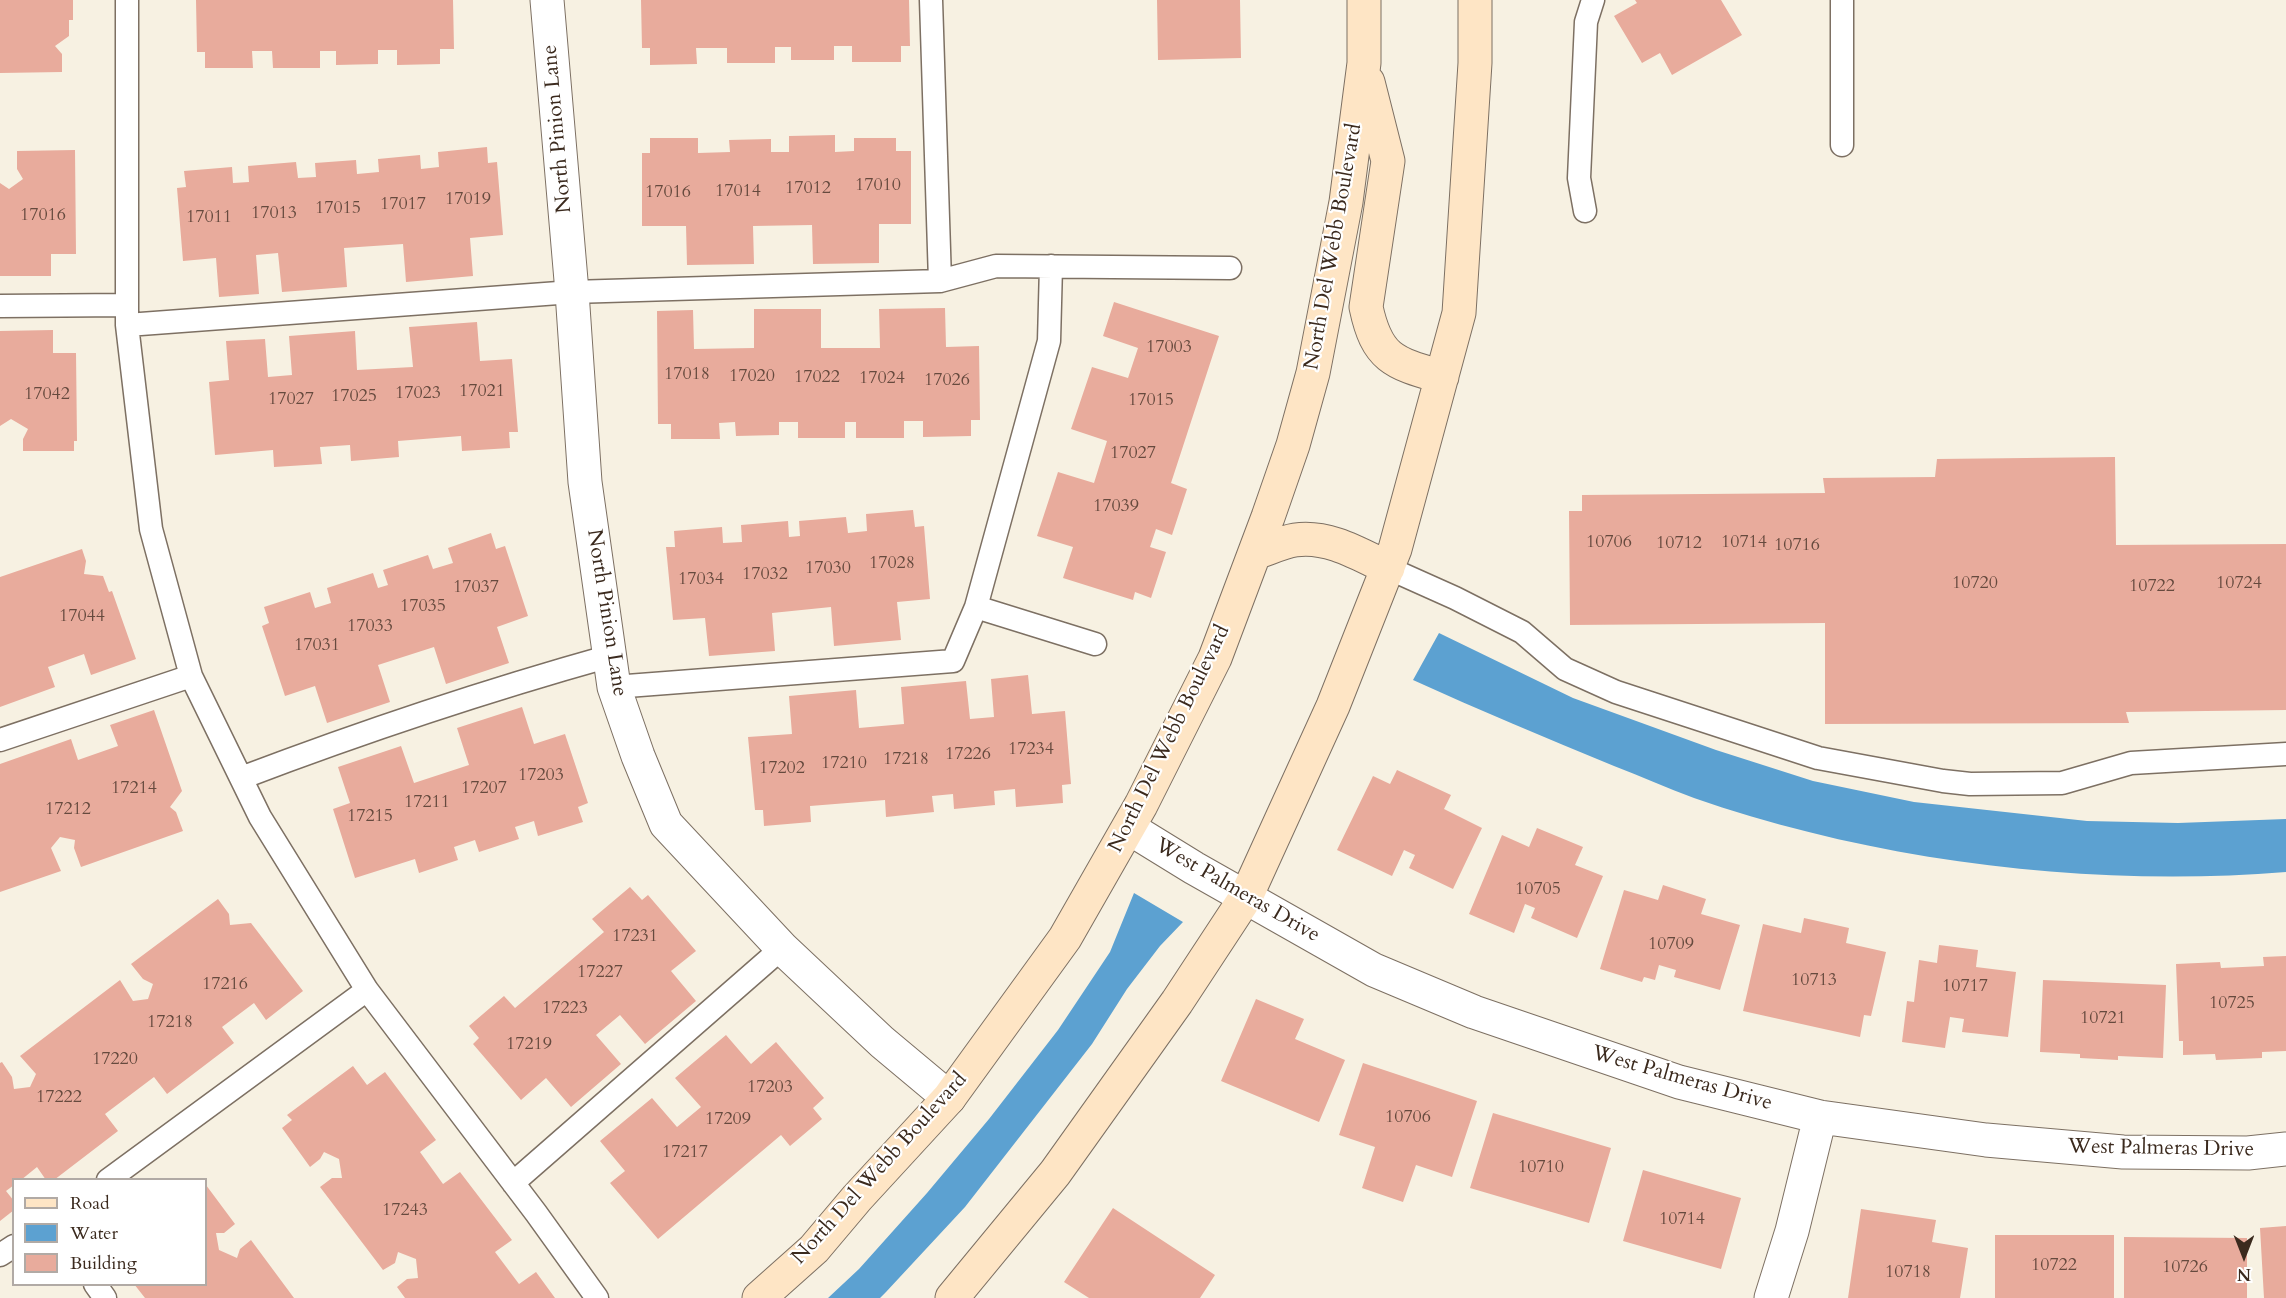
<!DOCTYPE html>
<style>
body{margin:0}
#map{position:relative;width:2286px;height:1298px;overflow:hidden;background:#f7f1e2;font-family:Cardo,serif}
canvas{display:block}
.legend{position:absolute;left:12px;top:1178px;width:195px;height:108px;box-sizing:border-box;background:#fff;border:2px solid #b1aaa5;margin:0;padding:8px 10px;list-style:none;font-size:18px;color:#3b2a1e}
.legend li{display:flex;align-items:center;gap:12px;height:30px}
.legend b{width:30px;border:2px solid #b1aaa5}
.north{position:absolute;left:2214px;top:1226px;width:60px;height:60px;-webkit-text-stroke:4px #fff;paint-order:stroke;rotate:180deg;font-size:16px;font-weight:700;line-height:24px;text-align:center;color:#3b2a1e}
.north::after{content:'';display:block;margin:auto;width:21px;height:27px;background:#3b2a1e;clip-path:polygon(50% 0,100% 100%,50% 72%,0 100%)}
</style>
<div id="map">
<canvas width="2286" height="1298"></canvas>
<ul class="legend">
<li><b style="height:8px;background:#fee5c5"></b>Road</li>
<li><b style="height:16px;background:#5ca1d1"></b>Water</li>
<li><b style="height:16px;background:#e8ab9c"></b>Building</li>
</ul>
<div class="north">N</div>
</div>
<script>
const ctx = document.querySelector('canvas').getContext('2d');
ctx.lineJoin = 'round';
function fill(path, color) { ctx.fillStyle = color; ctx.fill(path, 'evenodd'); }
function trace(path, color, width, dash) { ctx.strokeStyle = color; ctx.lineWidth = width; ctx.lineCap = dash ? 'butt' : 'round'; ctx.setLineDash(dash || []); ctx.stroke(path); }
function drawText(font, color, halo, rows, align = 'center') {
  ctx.font = font + ' Cardo,serif'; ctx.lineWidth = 4.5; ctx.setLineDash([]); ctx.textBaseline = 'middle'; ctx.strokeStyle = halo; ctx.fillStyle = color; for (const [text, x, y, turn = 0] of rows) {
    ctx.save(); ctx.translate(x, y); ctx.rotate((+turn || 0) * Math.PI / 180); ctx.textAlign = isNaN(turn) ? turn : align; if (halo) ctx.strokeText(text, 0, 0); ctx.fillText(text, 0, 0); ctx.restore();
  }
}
fill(new Path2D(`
 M1439,633L1573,698L1716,750L1813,781L1914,802L2087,821L2178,823L2286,819V872C2092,888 1878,862 1694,798C1667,788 1640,776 1614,766C1546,738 1479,710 1413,680Z
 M1134,893L1183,922L1160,946L1127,989L1092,1044L965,1207L886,1292L880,1298H828L859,1269L927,1193L989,1119L1058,1030L1110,952Z`), '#5ca1d1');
fill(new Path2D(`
 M0,0H73V20H69V36L55,46L62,54V72L0,73Z
 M196,0H453L454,49H440V64L397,65V50H378V64L336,65V51H320V68H273L272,51H252L253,68H205V52H197Z
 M641,0H909L910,46H901V62H852V46H834V60H791V47H775V63H727V48H696L697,64L650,65V48H642Z
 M1157,0H1240L1241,58L1158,60Z
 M1635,0H1721L1742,35L1672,75L1660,53L1642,63L1614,16L1637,3Z
 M835,135V152L854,151V138H896V151H911V224H879V263L813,264L812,225L753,226L754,264L687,265L686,226H642V153H650V138H698V153L730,152L729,140L771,139V152H789V136Z
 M487,147L488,163L497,162L503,235L470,238L473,276L406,282L403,244L344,248L347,287L282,292L278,253L256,255L259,294L219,297L216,258L183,261L177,188L186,187L184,171L232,167L233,183L249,182L248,166L296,162L298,178L316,177L315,163L356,160L357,174L379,172L378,159L420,155L421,169L439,167L438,152Z
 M75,150L76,254H51V276H0V183L9,189L23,179L17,169V151Z
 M1114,302L1219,336L1171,483L1187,489L1172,535L1156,529L1150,547L1166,552L1151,598L1135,592L1133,600L1063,578L1073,547L1037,536L1058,472L1094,483L1107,441L1071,429L1092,367L1128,378L1138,348L1103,336Z
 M945,308L946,347L979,346L980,420H971V436L923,437V421H904V438H856V422H845V438H798V422H779V435L736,436L735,422L719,423L720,439H671V424H658L657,311L693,310L694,349L754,348V309H821V348H880L879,309Z
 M477,322L480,361L512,359L518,432H509L510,448L462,451L461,436L398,441L399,457L351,461L350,445L320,447L322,464L274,467L273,450L215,455L209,382L229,380L226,341L265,339L268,377L292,375L289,336L355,331L357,370L413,367L409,327Z
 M53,330V353H76L77,441H74V451H23V439L28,429L11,419L0,426V331Z
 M2115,457L2116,545L2286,544V710L2126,712L2129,723L1825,724V623L1570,625L1569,511H1582V495L1825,493L1823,478L1935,477L1937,459Z
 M913,510L915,527L924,526L930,599L897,602L901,640L834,646L831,607L772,613L775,651L709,656L705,618L673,620L666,547H675L674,531L722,527L723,543L742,542L741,525L788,521L789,537L800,536L799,521L846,517L848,533L867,531L866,514Z
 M491,533L496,549L505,546L528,616L497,627L509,663L446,684L434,647L378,665L390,702L327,723L315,686L285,696L262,626L269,623L264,607L310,592L315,608L331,603L327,588L373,573L378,588L388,585L383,570L428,555L433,569L453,563L448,548Z
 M82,549L86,561L84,574L103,576L109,592L112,591L136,659L91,675L84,654L48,667L55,687L0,707V577Z
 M1028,675L1032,714L1065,711L1071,784L1062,785L1063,803L1016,807L1015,789L994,791L995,805L954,809L953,794L932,796L934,812L886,817L885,800L810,806L811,822L764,826L763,810H755L748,737L792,734L789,696L856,690L859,728L904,724L901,687L966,681L970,719L994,717L991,679Z
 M522,707L534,744L565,734L588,803L578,807L583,822L538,836L534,821L515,827L519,839L479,852L475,840L454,847L458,860L419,873L415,859L355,878L333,809L350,803L338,767L401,746L414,783L469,765L457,728Z
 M154,710L182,791L170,807L176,812L183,831L81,867L74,848L75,840L60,837L51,848L61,871L0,892V764L71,739L78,760L118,746L110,725Z
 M1397,770L1451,795L1444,809L1482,828L1453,889L1409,868L1415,855L1404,850L1392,876L1337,850L1373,776L1390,784Z
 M1537,828L1583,847L1575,865L1603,876L1577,938L1531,918L1535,908L1525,904L1514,933L1469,914L1502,835L1529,847Z
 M1663,885L1706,899L1701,914L1740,925L1720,990L1674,977L1676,970L1659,965L1655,980L1644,977L1642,982L1600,969L1624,890L1658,900Z
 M630,887L642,900L648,895L696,951L671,971L696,1001L645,1044L620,1015L596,1035L621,1064L571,1107L546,1078L521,1100L473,1044L479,1038L469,1026L504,996L515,1008L604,932L592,919Z
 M218,899L229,914L230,925L251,923L303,991L266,1020L254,1003L222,1027L234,1043L167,1094L154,1077L105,1114L118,1131L54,1180H46L37,1167L21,1180H14V1185L6,1191L14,1201V1210L0,1221V1063L2,1062L12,1077L14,1089L30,1087L36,1074L20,1056L120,980L133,1001L148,999L153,984L143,979L131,964Z
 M1804,918L1849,928L1846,943L1886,952L1871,1016L1864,1015L1860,1037L1743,1011L1763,924L1801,933Z
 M1939,945L1978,950L1976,967L2016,972L2008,1037L1962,1032L1964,1019L1950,1017L1945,1048L1902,1042L1907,1001L1914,1002L1919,960L1937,963Z
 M2286,956V1051L2262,1052V1058L2216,1060L2215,1054L2183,1055V1041H2179L2176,964L2220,962L2221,968L2264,966L2263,957Z
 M2043,980L2166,985L2163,1058L2118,1056V1060L2080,1058V1054L2040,1052Z
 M1256,999L1304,1019L1295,1039L1345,1060L1319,1122L1221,1081Z
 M726,1035L751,1064L776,1042L824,1098L813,1108L822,1119L790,1146L781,1135L658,1239L610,1183L625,1171L600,1141L652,1098L677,1127L701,1107L675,1078Z
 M1363,1063L1477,1101L1452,1177L1416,1165L1403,1202L1362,1188L1375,1147L1339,1135Z
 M353,1066L367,1085L385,1072L436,1140L420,1152L443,1184L460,1172L512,1240L495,1252L519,1284L536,1272L555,1298H405L397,1287L407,1279L418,1278L416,1259L398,1252L395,1263L383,1270L320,1187L332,1178H342L339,1159L324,1152L320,1159L310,1167L282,1128L292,1120L287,1115Z
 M1493,1113L1611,1148L1589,1223L1470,1188Z
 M1643,1170L1741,1198L1721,1269L1623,1241Z
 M206,1185L235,1224L224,1233H216L219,1250L237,1258L240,1249L251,1240L294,1298H145L134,1284H206Z
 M1113,1208L1215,1275L1200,1298H1089L1064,1282Z
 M1861,1209L1936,1220L1932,1242L1968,1248L1960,1298H1848Z
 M2286,1226V1298H2264L2260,1228Z
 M1995,1235H2114V1298H1995Z
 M2124,1237L2247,1238V1298H2124Z`), '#e8ab9c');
const lane = new Path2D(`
 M127,0V325L151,529L191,676L260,817L367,990L536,1213L597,1298
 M931,0L940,281
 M1842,145V0
 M1585,211L1579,178L1586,22L1593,0
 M0,306L127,305
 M127,325L572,292L940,281L996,266L1230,268
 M1388,568L1455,598L1522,632L1565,669L1616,692L1818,758L1943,781L1970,784L2062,783L2131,763L2286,754
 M976,607L1095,644
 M614,687L953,661L976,607L1049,341L1051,266
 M0,740L191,676
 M241,778C362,732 485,691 610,656
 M108,1180L367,990
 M513,1183L782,948
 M0,1255L14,1246
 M95,1284L105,1298`);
const street = new Path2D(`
 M547,0L572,292L585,482L614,687L638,756L666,824L782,948L882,1042L949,1098
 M1129,828L1194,868L1374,970L1474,1012L1679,1082L1820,1117L1986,1140L2123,1152L2248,1153L2286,1149
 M1771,1298L1792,1231L1820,1117`);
const secondary = new Path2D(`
 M1368,82L1388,161L1366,307C1377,359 1394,363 1442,377
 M1255,553C1268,549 1282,542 1295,540C1328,535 1359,554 1388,568
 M759,1298L814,1249L857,1198L949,1098L1065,938L1141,805L1215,658L1268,517L1293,445L1313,373L1346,202L1364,63V0
 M952,1298L1055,1173L1177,1002L1246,897L1333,706L1395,549L1459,313L1475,63V0`);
trace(lane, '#7d7063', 25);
trace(street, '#7d7063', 35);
trace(secondary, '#7d7063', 35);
trace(lane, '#fff', 22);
trace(street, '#fff', 33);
trace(secondary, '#fee5c5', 33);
drawText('18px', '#664a3e', null, [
 ["17010",878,186],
 ["17012",808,189],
 ["17014",738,192],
 ["17016",668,193],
 ["17019",468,200],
 ["17017",403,205],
 ["17015",338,209],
 ["17013",274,214],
 ["17016",43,216],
 ["17011",209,218],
 ["17003",1169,348],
 ["17018",687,375],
 ["17020",752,377],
 ["17022",817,378],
 ["17024",882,379],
 ["17026",947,381],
 ["17021",482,392],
 ["17023",418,394],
 ["17042",47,395],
 ["17025",354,397],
 ["17027",291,400],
 ["17015",1151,401],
 ["17027",1133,454],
 ["17039",1116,507],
 ["10706",1609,543],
 ["10714",1744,543],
 ["10712",1679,544],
 ["10716",1797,546],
 ["17028",892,564],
 ["17030",828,569],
 ["17032",765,575],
 ["17034",701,580],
 ["10720",1975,584],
 ["10724",2239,584],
 ["10722",2152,587],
 ["17037",476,588],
 ["17035",423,607],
 ["17044",82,617],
 ["17033",370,627],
 ["17031",317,646],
 ["17234",1031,750],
 ["17226",968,755],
 ["17218",906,760],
 ["17210",844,764],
 ["17202",782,769],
 ["17203",541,776],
 ["17214",134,789],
 ["17207",484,789],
 ["17211",427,803],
 ["17212",68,810],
 ["17215",370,817],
 ["10705",1538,890],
 ["17231",635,937],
 ["10709",1671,945],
 ["17227",600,973],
 ["10713",1814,981],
 ["17216",225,985],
 ["10717",1965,987],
 ["10725",2232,1004],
 ["17223",565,1009],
 ["10721",2103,1019],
 ["17218",170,1023],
 ["17219",529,1045],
 ["17220",115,1060],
 ["17203",770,1088],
 ["17222",59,1098],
 ["10706",1408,1118],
 ["17209",728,1120],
 ["17217",685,1153],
 ["10710",1541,1168],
 ["17243",405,1211],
 ["10714",1682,1220],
 ["10722",2054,1266],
 ["10726",2185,1268],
 ["10718",1908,1273]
]);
drawText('21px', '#3b2a1e', '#fff', [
 ["North Pinion Lane",558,129,-95],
 ["North Del Webb Boulevard",1334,247,-80],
 ["North Pinion Lane",606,613,81],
 ["North Del Webb Boulevard",1170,739,-64],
 ["West Palmeras Drive",1237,891,30],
 ["West Palmeras Drive",1682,1079,16],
 ["West Palmeras Drive",2161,1149,1],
 ["North Del Webb Boulevard",880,1169,-48]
]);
</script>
